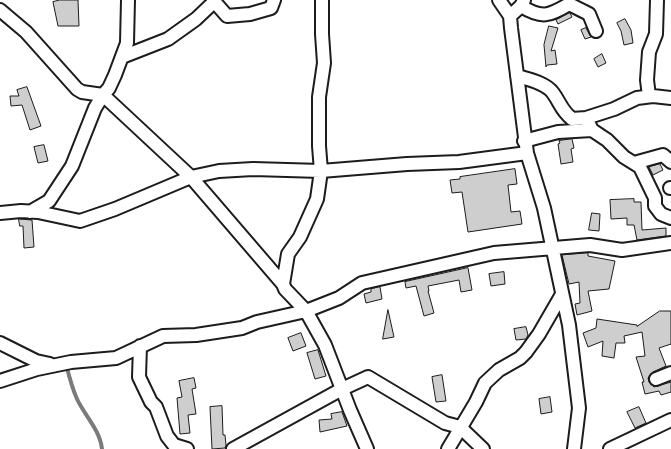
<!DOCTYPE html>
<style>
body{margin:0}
canvas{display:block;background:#fff}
</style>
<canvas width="671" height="449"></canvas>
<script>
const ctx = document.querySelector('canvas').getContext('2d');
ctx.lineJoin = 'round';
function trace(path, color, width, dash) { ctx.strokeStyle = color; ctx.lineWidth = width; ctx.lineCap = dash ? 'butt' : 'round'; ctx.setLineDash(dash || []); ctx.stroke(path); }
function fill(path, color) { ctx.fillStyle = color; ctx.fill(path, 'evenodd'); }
trace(new Path2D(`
 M66,364C69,376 72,388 77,399C85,416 100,430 102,449`), '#7a7a7a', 4);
const building = new Path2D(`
 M60,0H78L79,26H58L53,2Z
 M570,13L572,17L558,24L556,20Z
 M625,19L631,30L633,43L624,45L621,31L617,23Z
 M549,26L558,28L551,51L555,50L557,64L547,65L546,67L544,45Z
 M586,28L591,37L585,39L581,30Z
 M602,54L606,63L598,67L594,59Z
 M27,87L41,126L30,130L22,105L11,106L10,96H19L17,90Z
 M572,139L574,148L571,149L573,162L561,164L558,144L560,143L559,141Z
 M44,145L48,161L38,163L34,147Z
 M660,164L663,170L653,175L649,167Z
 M515,169L517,184L508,185L511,212L520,211L522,224L468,232L462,192L452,193L450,180L460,179V177Z
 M634,199V202H641L642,230L666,228V236L637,240L634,225H627V218L611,219L610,200Z
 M592,213L600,214L599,231L589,230Z
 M19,219L32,220L34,247L24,248L23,226H20Z
 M588,253V256L615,261L609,289L588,291L592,311L577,315L575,304L580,303L579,282L569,284L562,255Z
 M468,268L472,290L461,292L459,280L428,286L429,291H428L434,313L424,316L416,286L406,288L405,282Z
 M504,272L505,284L491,286L489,274Z
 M380,287L382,299L366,303L364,294L371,292V289Z
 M388,310L394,337L383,339Z
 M660,311H671V344L659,348L666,366L653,372L648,378L649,382L654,387L671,382V392L661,395L659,391L645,394L642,382H644L636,357L645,356L642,332L624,336L625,343H616L614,358L602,356L603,341L588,347L583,333L596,328L597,319L637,325V326Z
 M526,327L528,335L526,339L516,340L514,329Z
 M301,333L306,346L293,351L288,338Z
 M318,350L326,376L315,379L307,353Z
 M442,375L446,401L436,402L432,377Z
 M194,378L196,388L192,389L196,414L188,415L190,433L180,434L177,398L182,397L179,381Z
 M550,397L552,412L541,414L539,399Z
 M222,406L223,435H225L226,445L225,448L212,449L210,407Z
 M639,407L646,423L635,428L627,412Z
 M342,412L347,426L320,432L319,420L332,419L331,414Z`);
fill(building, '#cecece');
trace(building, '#1c1c1c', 1);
const minor = new Path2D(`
 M213,0L227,16L250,14L271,8L274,0
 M322,0V34L324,63L319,97V146L321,171L317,199L300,237L288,254L283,284L285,289L306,311L325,345L350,410L367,449
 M499,0L510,16
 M524,0L521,6L510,16L511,28L527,153L544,208L569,325L579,408L574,449
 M521,6C542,19 549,16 569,4L589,14L596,31
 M0,10L26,32L77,89L82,92L103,95L191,177L283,284
 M122,57L168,39L196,19L215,1
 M517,76C528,79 546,83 553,93C561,104 561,110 572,119L586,118L592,130
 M649,96L647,80L649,52L656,34L657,0
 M586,118L614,109L637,98L653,96L671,98
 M524,141L558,132L592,130L607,140L624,157L640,167L655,198V206L661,214L671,218
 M634,163L663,155L671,162
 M670,188H671
 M30,212L49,201L72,166L95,108L103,95L109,88L115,75L127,43L128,0
 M0,213L21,211L38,212L80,221L115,209L191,177L219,171L253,169L321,171L407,164L459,162L527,153
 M0,343L36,361L50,364
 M140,346L139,377L151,402L156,407L167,436L174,445L187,449
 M656,379L671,373
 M0,381L37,369L71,362L116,358L163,336L196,335L242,328L257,322L306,311L339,298L362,283L494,253L590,245L622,250L671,243
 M233,449L342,389L368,377L445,423L460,427L483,449
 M448,449L476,402L485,383L499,370L520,358L526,352L539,334L561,296
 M610,449L671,420`);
trace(minor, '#1c1c1c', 16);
trace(minor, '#fff', 12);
</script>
